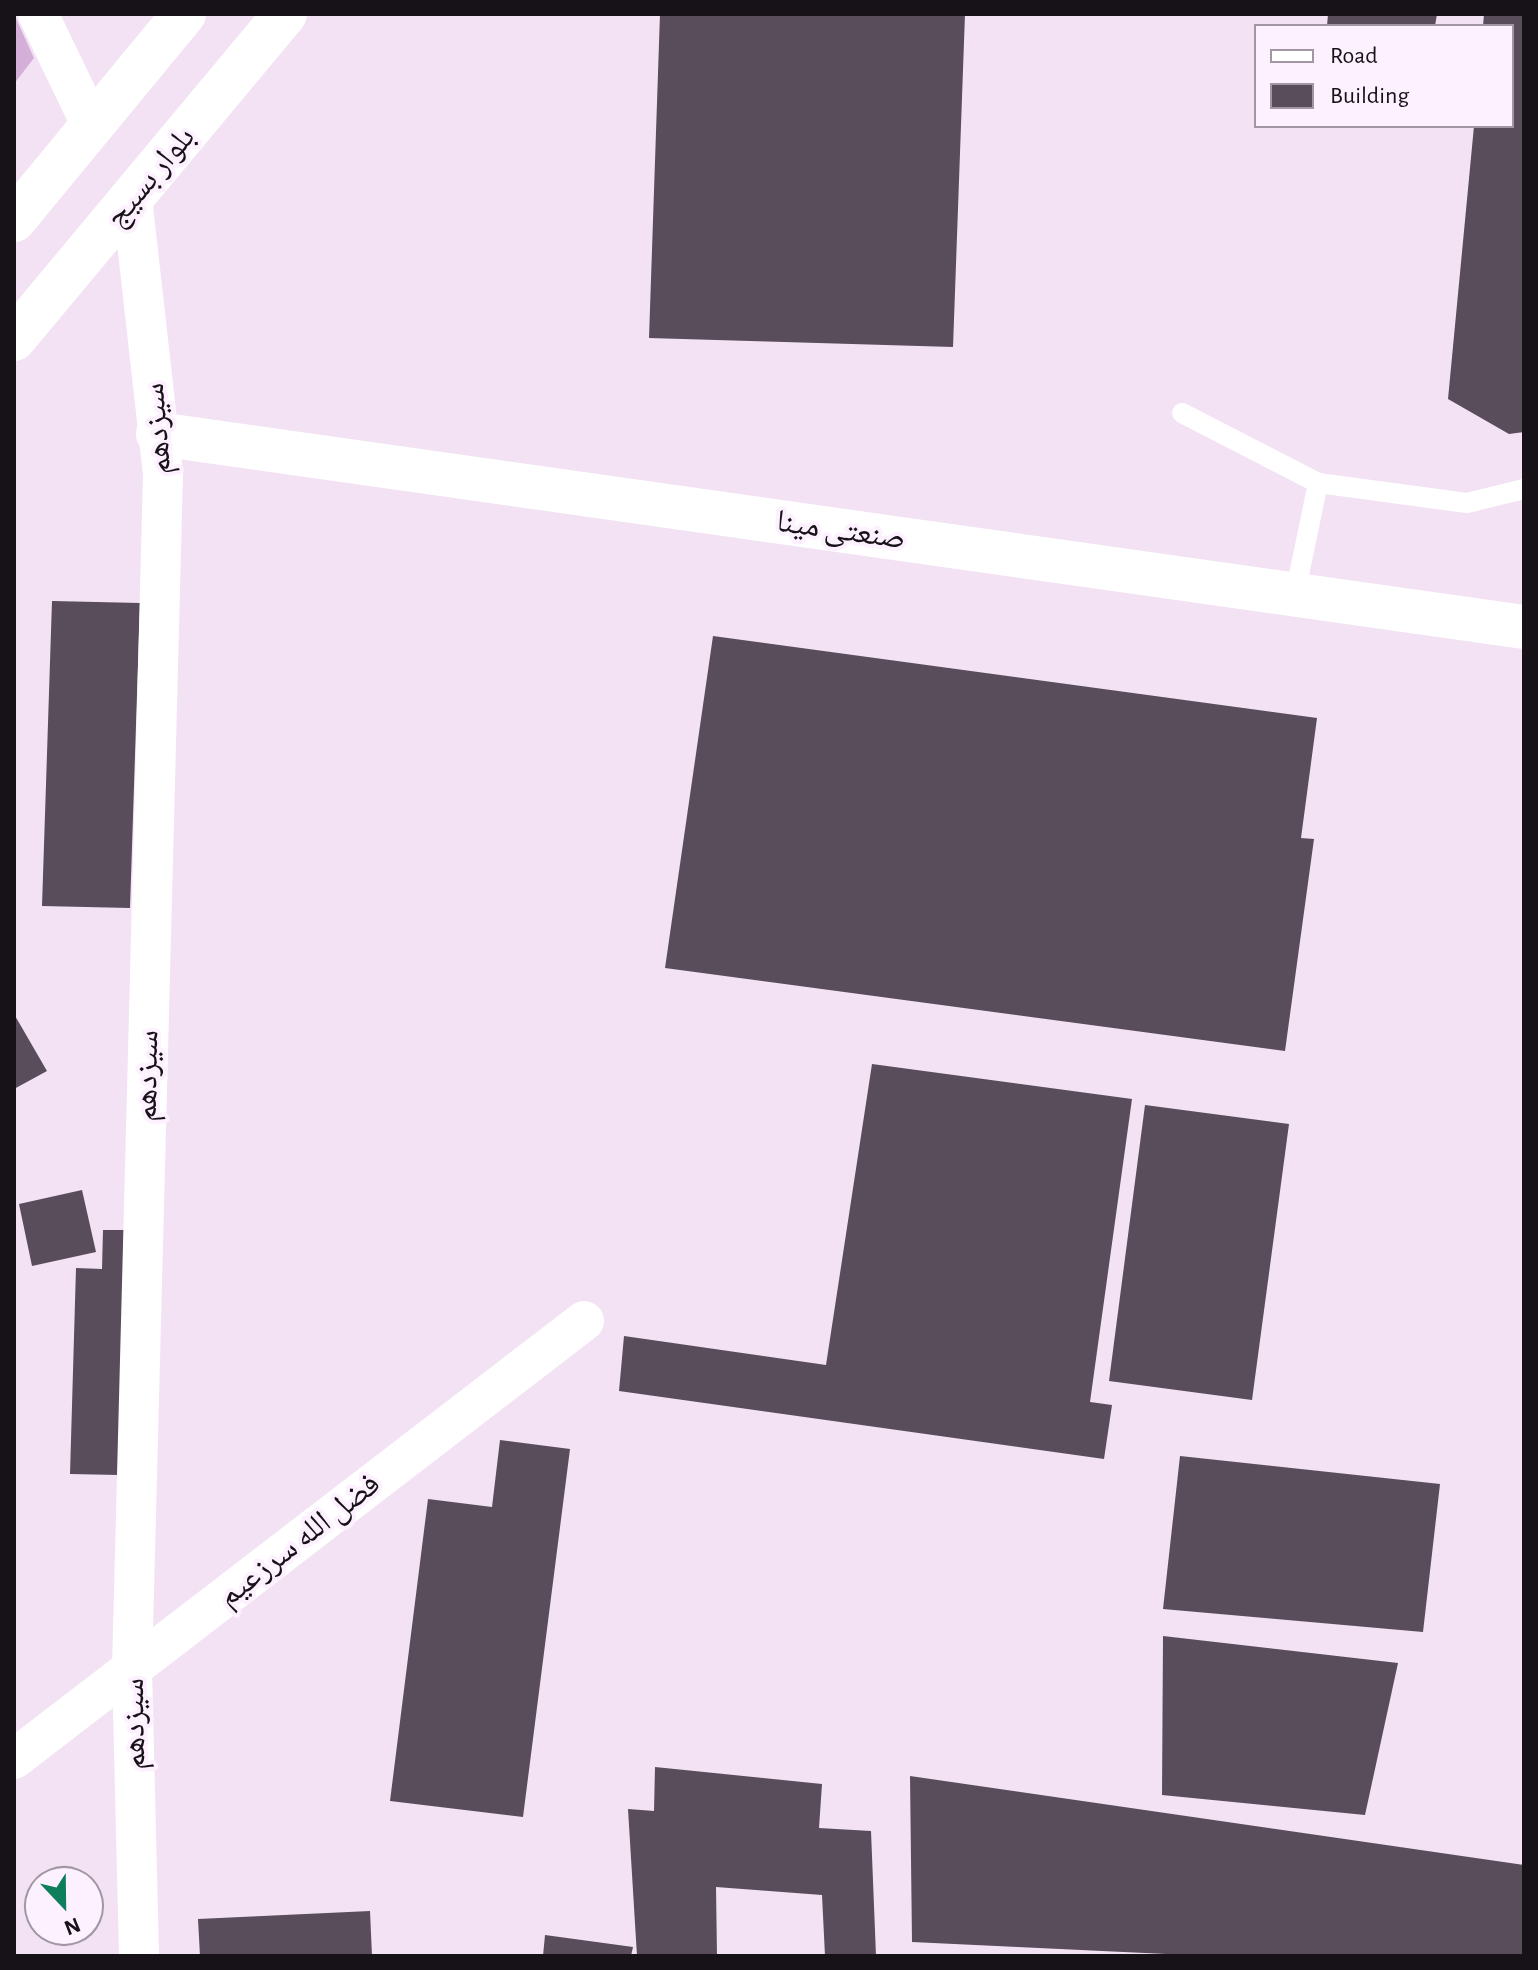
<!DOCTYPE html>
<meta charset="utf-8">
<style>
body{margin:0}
#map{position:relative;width:1538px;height:1970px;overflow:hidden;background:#f2e2f4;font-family:"Alegreya Sans",sans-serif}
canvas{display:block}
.frame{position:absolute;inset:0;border:16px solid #171218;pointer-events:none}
.legend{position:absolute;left:1254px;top:24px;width:260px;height:104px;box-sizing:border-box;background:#fdf0ff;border:2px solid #a197a3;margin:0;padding:10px 14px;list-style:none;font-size:24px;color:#171218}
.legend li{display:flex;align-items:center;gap:16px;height:40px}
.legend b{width:40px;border:2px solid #a197a3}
.north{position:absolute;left:24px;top:1866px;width:80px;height:80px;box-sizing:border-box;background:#fdf0ff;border:2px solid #a197a3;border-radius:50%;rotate:158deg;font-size:22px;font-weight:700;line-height:32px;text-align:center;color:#171218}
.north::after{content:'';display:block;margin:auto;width:28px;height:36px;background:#0f7e5b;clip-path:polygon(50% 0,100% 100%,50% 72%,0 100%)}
</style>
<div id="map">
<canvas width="1538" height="1970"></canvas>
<div class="frame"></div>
<ul class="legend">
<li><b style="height:10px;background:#fff"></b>Road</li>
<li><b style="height:22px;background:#594c5b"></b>Building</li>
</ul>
<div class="north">N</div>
</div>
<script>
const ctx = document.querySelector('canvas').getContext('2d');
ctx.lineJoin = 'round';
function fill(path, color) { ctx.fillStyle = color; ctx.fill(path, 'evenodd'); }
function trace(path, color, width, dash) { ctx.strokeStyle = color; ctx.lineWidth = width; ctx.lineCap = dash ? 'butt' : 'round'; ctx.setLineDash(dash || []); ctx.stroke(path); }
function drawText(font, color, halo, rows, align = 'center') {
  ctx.font = font + ' "Alegreya Sans","Noto Naskh Arabic",sans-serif'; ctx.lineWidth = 8; ctx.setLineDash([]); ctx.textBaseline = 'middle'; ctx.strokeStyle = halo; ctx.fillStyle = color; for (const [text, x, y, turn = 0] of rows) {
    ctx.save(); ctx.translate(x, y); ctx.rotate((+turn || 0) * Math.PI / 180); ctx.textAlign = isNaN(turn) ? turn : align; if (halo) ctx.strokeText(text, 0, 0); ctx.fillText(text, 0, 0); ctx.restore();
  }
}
fill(new Path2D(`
 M14,14L34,58L14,84Z`), '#d4b0d8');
fill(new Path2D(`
 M660,14H965L953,347L649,338Z
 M1328,14H1437L1435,26H1327Z
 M1484,14H1524V432L1509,434L1448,399L1474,126H1512V26H1483Z
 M52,601L140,603L130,908L42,906Z
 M713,636L1317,718L1301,838L1314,839L1285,1051L665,968Z
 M14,1014L47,1071L14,1089Z
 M872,1064L1132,1099L1090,1402L1112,1405L1104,1459L619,1391L624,1336L826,1365Z
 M1145,1105L1289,1124L1252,1400L1109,1381Z
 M82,1190L96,1252L32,1266L19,1204Z
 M103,1230H126L119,1475L70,1474L76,1268L102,1269Z
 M500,1440L570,1449L523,1817L390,1801L428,1499L492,1507Z
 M1180,1456L1440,1484L1423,1632L1163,1609Z
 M1163,1636L1398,1663L1365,1815L1162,1795Z
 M655,1767L822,1784L819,1828L871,1831L876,1956H825L822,1895L716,1887L717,1956H637L628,1809L654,1811Z
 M910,1776L1524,1865V1956H1208L912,1942Z
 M370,1911L372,1956H200L198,1919Z
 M545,1935L633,1947L631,1956H543Z`), '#594c5b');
trace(new Path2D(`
 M1182,413L1318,483L1467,503L1524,489
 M1295,594L1318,483`), '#fff', 20);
trace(new Path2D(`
 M38,14L92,126
 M132,198L163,474L132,1668L139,1956
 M14,1759L584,1321`), '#fff', 40);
trace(new Path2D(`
 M14,220L184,14
 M14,339L285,14
 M158,434L1524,627`), '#fff', 44);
drawText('32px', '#171218', '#fdf0ff', [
 ["بلوار بسیج",150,177,-50],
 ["سیزدهم",157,429,-95],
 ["صنعتی مینا",841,530,8],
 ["سیزدهم",147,1076,-89],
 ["فضل الله سرزعیم",299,1540,-38],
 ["سیزدهم",134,1724,-91]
]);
</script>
